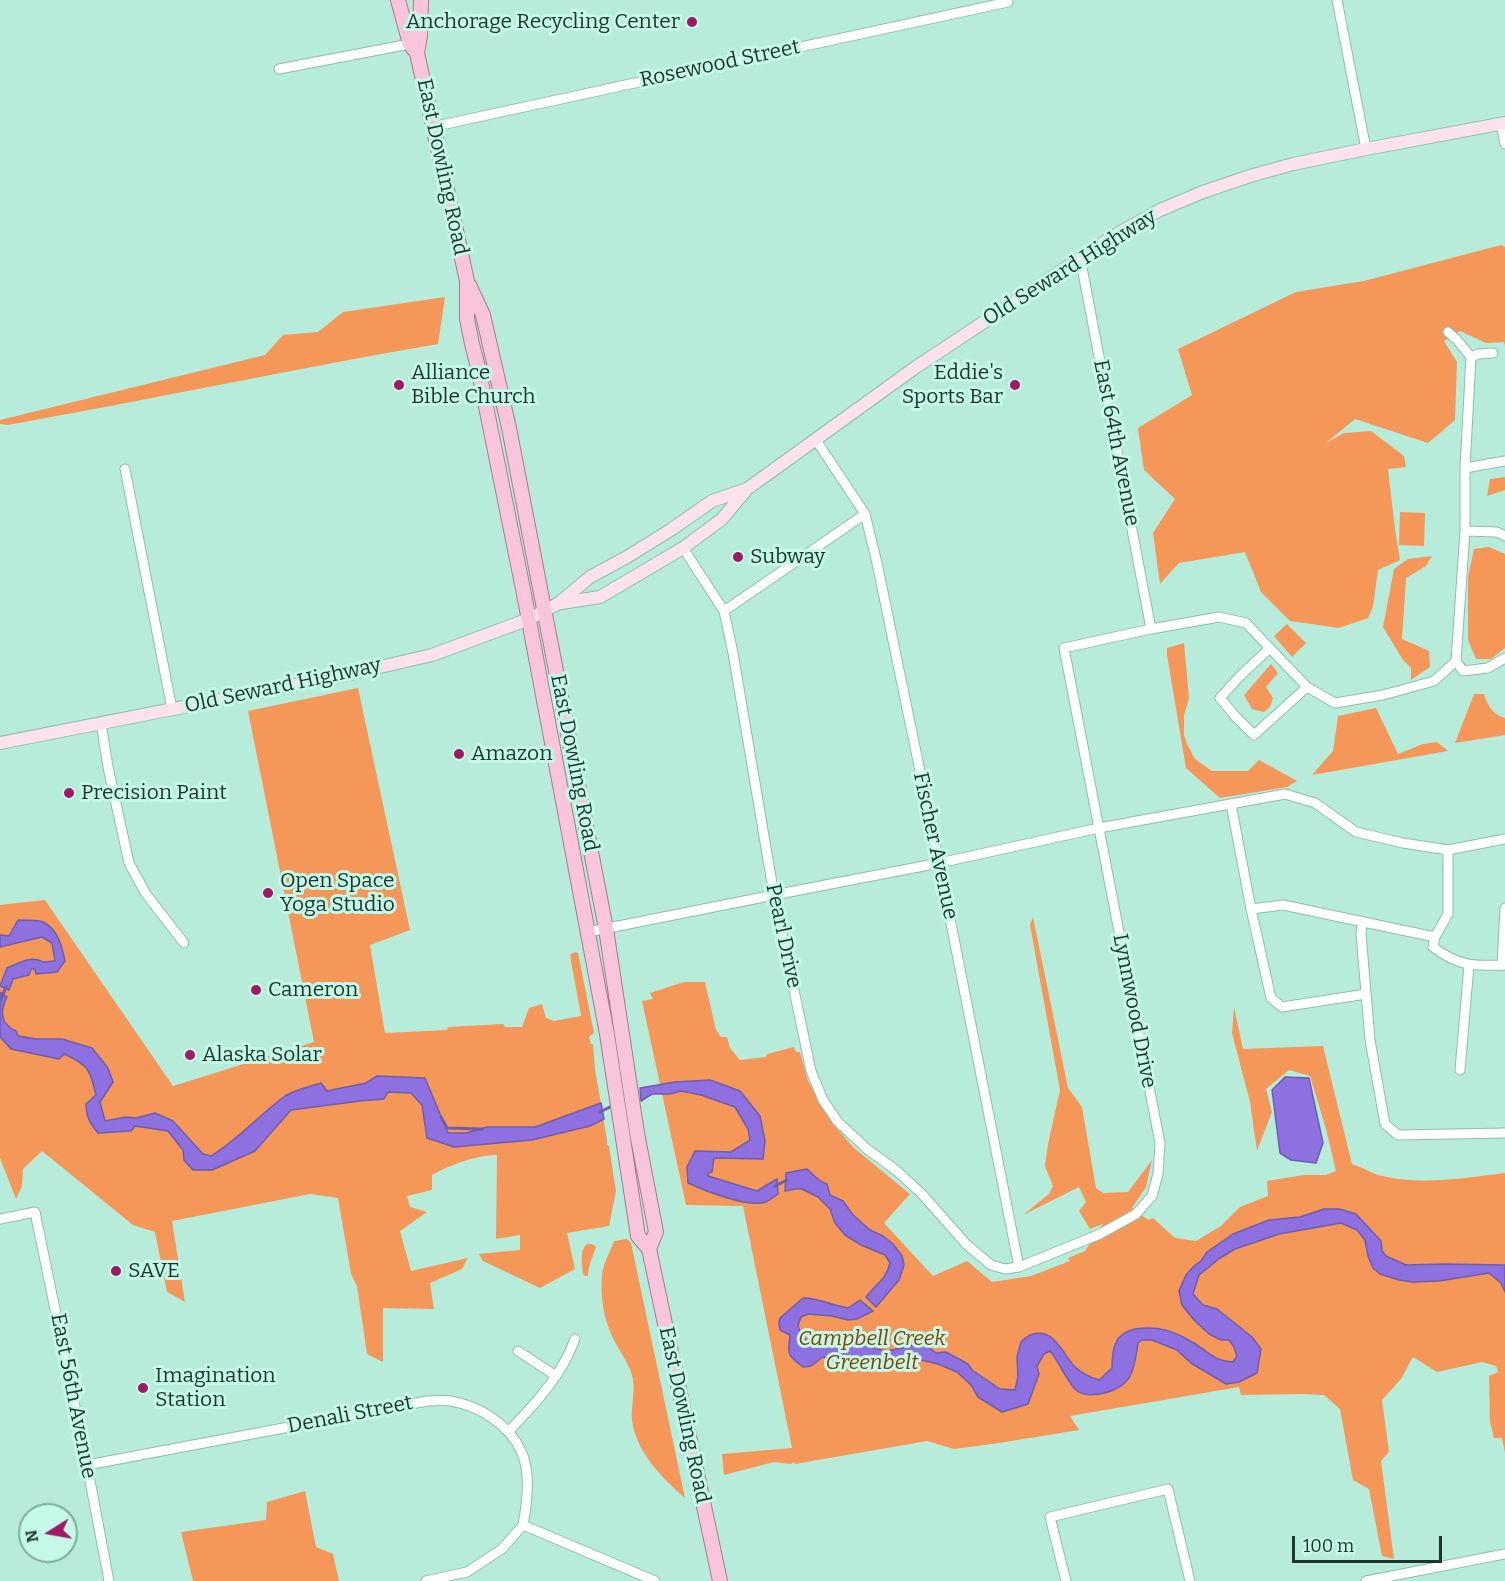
<!DOCTYPE html>
<style>
body{margin:0}
#map{position:relative;width:1505px;height:1581px;overflow:hidden;background:#b7ecdb;font-family:Bitter,serif}
canvas{display:block}
.north{position:absolute;left:18px;top:1503px;width:60px;height:60px;box-sizing:border-box;background:#c4f9e8;border:2px solid #82aa9e;border-radius:50%;rotate:259deg;font-size:16px;font-weight:700;line-height:24px;text-align:center;color:#1f342e}
.north::after{content:'';display:block;margin:auto;width:21px;height:27px;background:#a11865;clip-path:polygon(50% 0,100% 100%,50% 72%,0 100%)}
.scale{position:absolute;left:1292px;top:1536px;width:150px;height:27px;box-sizing:border-box;border:3px solid #1f342e;border-top:0;padding-left:8px;font-size:18px;line-height:21px;white-space:nowrap;color:#1f342e;-webkit-text-stroke:4px #c4f9e8;paint-order:stroke}
</style>
<div id="map">
<canvas width="1505" height="1581"></canvas>
<div class="north">N</div>
<div class="scale">100 m</div>
</div>
<script>
const ctx = document.querySelector('canvas').getContext('2d');
ctx.lineJoin = 'round';
function fill(path, color) { ctx.fillStyle = color; ctx.fill(path, 'evenodd'); }
function trace(path, color, width, dash) { ctx.strokeStyle = color; ctx.lineWidth = width; ctx.lineCap = dash ? 'butt' : 'round'; ctx.setLineDash(dash || []); ctx.stroke(path); }
function drawText(font, color, halo, rows, align = 'center') {
  ctx.font = font + ' Bitter,serif'; ctx.lineWidth = 6; ctx.setLineDash([]); ctx.textBaseline = 'middle'; ctx.strokeStyle = halo; ctx.fillStyle = color; for (const [text, x, y, turn = 0] of rows) {
    ctx.save(); ctx.translate(x, y); ctx.rotate((+turn || 0) * Math.PI / 180); ctx.textAlign = isNaN(turn) ? turn : align; if (halo) ctx.strokeText(text, 0, 0); ctx.fillText(text, 0, 0); ctx.restore();
  }
}
fill(new Path2D(`
 M1501,245L1505,247V346L1504,342L1486,343L1460,331L1444,341L1457,362L1455,420L1428,443L1355,419L1326,443L1344,433L1371,431L1404,456L1406,467L1388,469L1395,529L1400,560L1378,570L1373,607L1368,618L1339,628L1290,621L1261,592L1245,552L1179,563L1160,584L1153,533L1175,499L1144,470L1138,428L1192,395L1178,349L1296,292L1364,281Z
 M445,297L438,344C294,369 152,399 8,425L0,424V420L265,355L283,335L318,332L343,312Z
 M1505,477V490L1487,496L1490,479Z
 M1400,512L1425,513L1424,546L1399,545Z
 M1489,547L1505,554V648L1491,659H1476L1468,640V577L1474,549Z
 M1432,556L1426,566L1406,578L1402,639L1429,651L1430,667L1411,680V668L1403,660L1383,627L1394,569L1408,559Z
 M1287,624L1306,643L1292,657L1274,636Z
 M1184,643L1189,698L1184,716V735L1187,744L1195,759L1212,771H1248L1259,760L1297,781L1287,787L1220,798L1186,768L1167,655V648Z
 M1271,664L1278,673L1266,687L1273,698L1270,707L1264,712L1252,709L1244,695Z
 M358,688L410,930L370,945L385,1033L447,1030L448,1027L503,1024L505,1027H522L529,1008L542,1004L546,1018L554,1021L581,1016L570,955L575,952L578,953L594,1033L589,1037L591,1044H593L595,1069L607,1140V1145L609,1146L616,1191L609,1226L567,1233L575,1269L540,1288L483,1261L479,1254L520,1250V1235L496,1239L497,1155C480,1154 447,1166 432,1175V1190L407,1196L410,1207L427,1212L400,1231L411,1271L468,1258L462,1269L430,1283L434,1309L383,1308V1362L367,1354L357,1286L351,1274L338,1198L310,1194L172,1221L185,1302L167,1292L155,1232L133,1225L42,1151L23,1169L22,1186L16,1199L0,1158V905L45,900L173,1086L314,1042L248,711Z
 M1474,694H1484C1487,705 1494,716 1505,718V735L1455,743Z
 M1376,708L1398,754L1423,744L1437,742L1448,751L1312,775L1333,751L1338,716Z
 M1033,917L1068,1088L1082,1107L1096,1188L1103,1193L1128,1192L1152,1160L1146,1187L1132,1208L1148,1220L1153,1218L1175,1238L1196,1241L1221,1226L1240,1207L1268,1196L1267,1181L1304,1175H1326L1336,1171L1326,1129L1310,1076L1289,1070L1266,1089L1272,1112L1257,1151L1250,1102L1232,1033L1234,1007L1243,1049L1323,1046L1352,1164C1361,1167 1370,1172 1378,1175C1419,1186 1464,1178 1505,1173V1453L1502,1438H1494L1490,1422L1489,1376L1498,1372L1496,1366L1482,1362L1437,1372L1413,1357L1401,1379L1382,1400L1389,1452L1381,1461L1394,1559L1382,1556L1369,1489L1353,1480L1340,1409L1324,1395L1301,1394L1241,1395L1239,1387L1070,1416L1079,1430L999,1443L954,1449L927,1441L795,1464L794,1462L791,1464L774,1462L724,1475L722,1454L792,1448L743,1206L686,1205L642,1001L653,999L650,993L684,982H705L716,1030L721,1037H727L730,1048L740,1060L766,1057L767,1054L794,1047L796,1052H800L808,1081L832,1123L854,1148L910,1194L884,1223L933,1276L967,1261L992,1282L1031,1276L1070,1261L1068,1258L1085,1251L1103,1224L1090,1229L1079,1211L1086,1202L1079,1187L1023,1215L1049,1194L1053,1186L1045,1166L1048,1144L1060,1090L1030,925Z
 M627,1239L631,1243L685,1498C662,1478 636,1452 632,1420C631,1407 635,1392 633,1379C629,1362 620,1353 613,1338C604,1320 600,1296 602,1275C603,1264 610,1252 614,1241Z
 M587,1244H592L596,1247C593,1257 588,1265 588,1276H585L583,1274C582,1264 579,1251 587,1244Z
 M305,1491L316,1547L333,1554L339,1581H193L181,1532L266,1520L267,1502Z`), '#f49759');
const water = new Path2D(`
 M18,920C25,921 36,919 43,922C58,929 62,947 65,961L57,972L36,974L35,969H31L29,975L13,979L9,990L0,986L7,968C19,963 32,955 43,962L55,961L52,943L42,937L0,947V935L9,936Z
 M0,992L7,997C0,1011 0,1024 16,1031L18,1036L36,1039H62L92,1048L108,1068L113,1082L100,1102L105,1121L126,1117L136,1118L155,1113L173,1121L203,1154L211,1156C239,1139 259,1115 285,1096C296,1089 309,1087 321,1083L327,1091L366,1083L377,1076L425,1078L448,1133H466L487,1127H535L601,1103L604,1119L590,1126L532,1140L454,1147L427,1138L422,1105L411,1093L388,1092L384,1099L360,1101L291,1110L255,1151L212,1170H193L184,1160L183,1150L168,1131L135,1126L131,1131L98,1133C90,1123 86,1117 86,1104L96,1095C90,1070 89,1065 64,1054L59,1059L11,1049L0,1037Z
 M1285,1077L1309,1078L1323,1143L1316,1163L1291,1160L1280,1153L1272,1090Z
 M710,1080L740,1091L760,1116L765,1141L763,1159L714,1158L712,1172L708,1173V1176L757,1191L777,1179L778,1194C774,1197 770,1200 766,1202C748,1208 705,1191 688,1183L687,1167L695,1151L731,1152L750,1140L748,1129L735,1107L701,1095L681,1091L670,1094H652L641,1101L640,1088L675,1082Z
 M807,1169C814,1175 819,1182 827,1184L830,1195L843,1201L853,1215L870,1230L883,1236L893,1244L902,1256L904,1265L899,1280L876,1307L866,1297C876,1284 886,1280 890,1263L885,1255L861,1245L845,1235L835,1223L830,1209L818,1197L802,1189H795L785,1191L786,1173Z
 M1324,1209H1339L1356,1214L1381,1241L1382,1251L1386,1256L1406,1265L1444,1264L1505,1265V1292L1501,1283L1489,1273L1439,1281L1413,1282L1399,1280L1380,1274L1373,1268L1368,1256L1365,1240L1357,1230L1341,1223L1279,1234L1235,1249L1220,1258L1199,1275L1193,1294L1203,1305L1217,1309L1252,1337L1261,1349L1257,1373L1239,1382L1226,1384L1191,1363L1177,1350L1152,1340H1142L1138,1343C1136,1354 1135,1367 1130,1376C1123,1391 1090,1401 1076,1390C1069,1385 1058,1360 1050,1351L1044,1354L1037,1366L1039,1374L1028,1404L1002,1412L978,1397L971,1385L957,1372L938,1364L921,1360L861,1370L823,1357L811,1366L803,1367C786,1354 788,1355 790,1335L780,1330L779,1323L780,1318L803,1298C819,1298 833,1306 848,1308L860,1300L873,1311L857,1319L848,1320L832,1316L808,1314L801,1317L798,1326L801,1334L805,1339L813,1344L821,1345L827,1341L837,1342L858,1339L876,1349L888,1351L923,1343L936,1353L946,1352L968,1364L972,1370L1000,1389L1015,1390L1018,1377L1017,1357L1021,1342C1024,1339 1029,1335 1033,1334C1054,1328 1063,1354 1074,1366C1081,1373 1089,1377 1099,1380L1112,1368C1112,1350 1114,1333 1135,1329C1158,1326 1173,1330 1192,1342C1208,1351 1213,1361 1233,1362L1237,1356L1234,1347L1229,1340H1221L1209,1334L1194,1320L1182,1305L1179,1291L1186,1275L1194,1266L1201,1261L1207,1252L1233,1234L1269,1220L1300,1217Z`);
fill(water, '#8e70e1');
trace(water, '#6d5eab', 1.5);
trace(new Path2D(`
 M0,1002L6,987
 M600,1112L612,1106
 M441,1117L447,1128L482,1129
 M775,1186L787,1180`), '#6d5eab', 3);
const minor = new Path2D(`
 M1337,0L1366,149
 M279,69L410,44
 M1501,124L1505,144
 M432,127L1008,2
 M1080,257L1151,629
 M1448,332L1458,341L1471,357
 M1471,357L1478,354L1493,353
 M816,440L865,514L877,563L939,863L1019,1267
 M1465,468L1505,461
 M125,469L172,709
 M1465,531L1497,532L1505,536
 M683,548L724,611L733,653L774,895L811,1071L823,1100L838,1122L867,1149L897,1171L922,1194L966,1244L991,1265L1005,1269L1019,1267L1100,1234L1136,1214L1152,1196L1158,1174L1160,1143L1064,648L1151,629L1219,617L1246,623L1307,687L1335,703L1383,695L1434,681L1456,661L1465,531V468L1471,357
 M724,611L865,514
 M1270,648L1240,676L1220,698L1235,716L1254,735L1307,687
 M1456,661L1463,671L1488,668L1505,658
 M101,723L108,767L129,863L146,894L184,943
 M1231,804L1251,909L1271,998L1282,1007L1366,994
 M1251,909L1283,905L1435,937L1448,914V850
 M1362,922L1361,934L1370,1040L1385,1124L1398,1135L1505,1133
 M588,932L774,895L939,863L1099,828L1285,794L1315,803L1356,832L1403,843L1448,850L1505,839
 M1435,937L1433,947C1460,967 1473,966 1505,965
 M1502,966L1505,908
 M1460,1070L1469,965
 M0,1219L35,1212L87,1465L109,1581
 M518,1351L556,1376
 M509,1431C529,1410 551,1387 565,1361C569,1354 572,1346 575,1339
 M87,1465L427,1401C435,1401 443,1400 451,1401C479,1406 509,1424 521,1451C531,1471 527,1504 523,1525
 M523,1525L655,1581
 M426,1581L467,1572L502,1549L523,1525
 M1066,1581L1050,1517L1168,1489L1190,1581
 M1366,1581L1505,1554`);
const secondary = new Path2D(`
 M561,603L600,597L683,548L722,519L746,490
 M0,743L341,676L432,655L529,619L559,603L590,577L627,557L672,529L712,501L747,489L916,367L1117,234L1160,210L1203,192L1250,176L1293,164L1366,149L1505,123`);
const primary = new Path2D(`
 M398,0L410,44L417,53L467,281V319L472,344L478,367L523,589L607,1034L638,1236L649,1249L720,1581
 M417,53L420,35L421,0
 M469,285L483,315L509,428L606,929L637,1133L656,1232L649,1249`);
trace(minor, '#8bbfae', 11);
trace(secondary, '#8bbfae', 14);
trace(primary, '#a9798e', 16);
trace(minor, '#fff', 9);
trace(secondary, '#fce2ed', 12);
trace(primary, '#f8c5da', 14);
for (const [x, y, r, color] of [
 [692,22,6,"#a11865"],
 [399,385,6,"#a11865"],
 [1015,385,6,"#a11865"],
 [738,557,6,"#a11865"],
 [459,754,6,"#a11865"],
 [69,793,6,"#a11865"],
 [268,893,6,"#a11865"],
 [256,990,6,"#a11865"],
 [190,1055,6,"#a11865"],
 [116,1271,6,"#a11865"],
 [143,1388,6,"#a11865"]
]) { const dot = new Path2D(); dot.arc(x, y, r, 0, 2 * Math.PI); ctx.fillStyle = color; ctx.fill(dot); trace(dot, '#c4f9e8', 2); }
drawText('21px', '#1f342e', '#c4f9e8', [
 ["Anchorage Recycling Center",680,22,"right"],
 ["Alliance",411,373],
 ["Bible Church",411,397],
 ["Eddie's",1003,373,"right"],
 ["Sports Bar",1003,397,"right"],
 ["Subway",750,557],
 ["Amazon",471,754],
 ["Precision Paint",81,793],
 ["Open Space",280,881],
 ["Yoga Studio",280,905],
 ["Cameron",268,990],
 ["Alaska Solar",202,1055],
 ["SAVE",128,1271],
 ["Imagination",155,1376],
 ["Station",155,1400]
], 'left');
drawText('21px', '#1f342e', '#c4f9e8', [
 ["Rosewood Street",720,64,-12],
 ["East Dowling Road",442,167,78],
 ["Old Seward Highway",1070,268,-32],
 ["East 64th Avenue",1116,443,79],
 ["Old Seward Highway",283,686,-12],
 ["East Dowling Road",574,763,79],
 ["Fischer Avenue",935,846,78],
 ["Pearl Drive",783,936,78],
 ["Lynnwood Drive",1134,1011,79],
 ["East 56th Avenue",73,1396,79],
 ["Denali Street",350,1415,-11],
 ["East Dowling Road",684,1415,78]
]);
drawText('italic 21px', '#884100', '#c4f9e8', [
 ["Campbell Creek",872,1339],
 ["Greenbelt",872,1363]
]);
</script>
